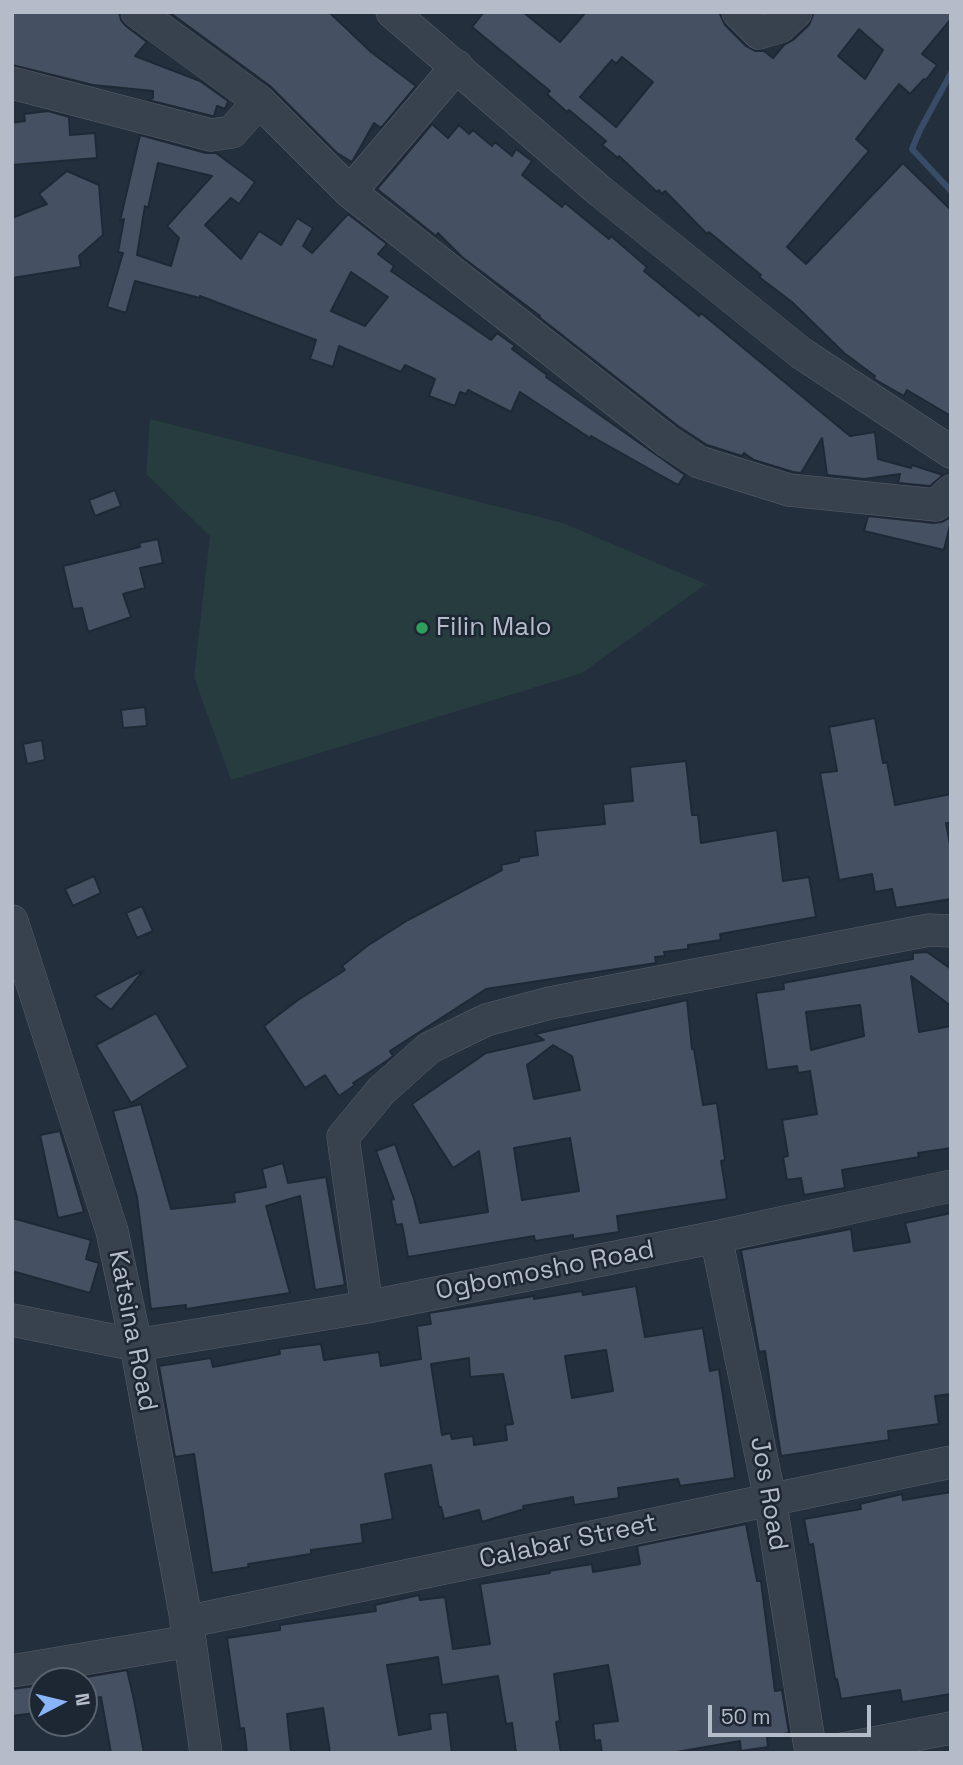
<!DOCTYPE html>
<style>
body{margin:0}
#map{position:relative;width:963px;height:1765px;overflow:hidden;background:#242f3e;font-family:"Space Grotesk",sans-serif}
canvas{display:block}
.frame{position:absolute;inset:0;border:14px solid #b4bcc9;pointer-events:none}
.north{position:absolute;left:28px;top:1667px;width:70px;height:70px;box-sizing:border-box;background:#1d2633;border:2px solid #59626f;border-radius:50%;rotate:83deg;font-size:19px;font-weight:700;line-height:28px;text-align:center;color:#b4bcc9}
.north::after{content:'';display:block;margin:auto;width:24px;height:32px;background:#8ab4f8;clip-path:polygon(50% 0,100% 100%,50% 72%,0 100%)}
.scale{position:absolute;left:708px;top:1705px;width:163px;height:32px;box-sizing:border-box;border:4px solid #b4bcc9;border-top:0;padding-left:9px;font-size:21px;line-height:24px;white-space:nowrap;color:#b4bcc9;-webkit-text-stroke:5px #1d2633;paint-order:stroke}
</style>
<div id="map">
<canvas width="963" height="1765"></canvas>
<div class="frame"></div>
<div class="north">N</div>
<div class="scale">50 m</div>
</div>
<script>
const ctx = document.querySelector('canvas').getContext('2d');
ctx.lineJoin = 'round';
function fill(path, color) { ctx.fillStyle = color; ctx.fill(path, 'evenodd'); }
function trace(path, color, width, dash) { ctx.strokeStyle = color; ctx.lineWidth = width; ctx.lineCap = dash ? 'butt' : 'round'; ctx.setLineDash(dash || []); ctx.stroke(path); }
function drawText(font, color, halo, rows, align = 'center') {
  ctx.font = font + ' "Space Grotesk",sans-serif'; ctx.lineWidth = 5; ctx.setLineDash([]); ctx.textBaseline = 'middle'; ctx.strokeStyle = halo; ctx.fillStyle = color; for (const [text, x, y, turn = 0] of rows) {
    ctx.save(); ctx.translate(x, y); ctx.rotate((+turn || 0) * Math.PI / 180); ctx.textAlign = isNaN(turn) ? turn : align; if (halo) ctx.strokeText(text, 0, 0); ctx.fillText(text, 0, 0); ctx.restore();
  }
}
fill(new Path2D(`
 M150,419L563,523L706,584L582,673L231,780L194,677L210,536L146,474Z`), '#263c3f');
trace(new Path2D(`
 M951,73L920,130L912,149L951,191`), '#394c67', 6);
const building = new Path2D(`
 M12,12H119L121,20L126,26L147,42L135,56L200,81L228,101L225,109L217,106L214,116H212L148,100L153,98V91L93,85L12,65Z
 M169,12H329L371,52L416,86L381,128L374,123L352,162L337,153L270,86Z
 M484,12H523L560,42L586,12H719L725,25L746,46L755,51H764L773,58L784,45L793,40L809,25L814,12H951V19L922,54L937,65L926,80L924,79L910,94L899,84L856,139L869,151L787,247L806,264L903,163L951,210V416L907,390L904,396L874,379L875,376L844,353L792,302L759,277L761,275L709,232L707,234L665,191L662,194L659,190L657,192L619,156L618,158L602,145L606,141L569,110L567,112L547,94L550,91L472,27ZM859,29L883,50L865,79L838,56ZM622,57L653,82L616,127L580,97L612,60L616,64Z
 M48,111L69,117L70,135L95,133L97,158L12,165V123L25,121L24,114Z
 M432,124L448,138L459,125L469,134L473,130L492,146L495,142L512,156L516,149L532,161L522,175L562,207L565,203L609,239L611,236L647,267L644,271L699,316L701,313L850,436L875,432L878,459L911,468L912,465L943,475L930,486L898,483L900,474L864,479L827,475L822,438L801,473L793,472L754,460L744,453L742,456L707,445L678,426L539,317L540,316L462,257L438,233L436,236L377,189Z
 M140,135L206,153H216L255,182L239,204L231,198L205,225L241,259L259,231L281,245L297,218L313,228L303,246L312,253L348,214L387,244L378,254L394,266L391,271L491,340L497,333L515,346L512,349L547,375L546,377L685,475L678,485L591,436L590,438L520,392L511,412L468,390L466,394L460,392L455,406L429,396L435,379L405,365L401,372L339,346L333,367L310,359L316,340L200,296V298L135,281L126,313L107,307L123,253L118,252L124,219L120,221ZM158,163L212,176L167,226L179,238L171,266L137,255L145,206L148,208ZM351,272L388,297L365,326L331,311Z
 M67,171L99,185L103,235L79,256L81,267L12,278V218L47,204L39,194Z
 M115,490L121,506L95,516L89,500Z
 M868,516L934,523L942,522L951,517V521L944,550L864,531Z
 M158,539L163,563L140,568L145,588L123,594L131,617L88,632L82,608L73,609L63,566L140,547L139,543Z
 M145,707L147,726L123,728L121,710Z
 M875,718L883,763L887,762L895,805L951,794V823H946L951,850V899L896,908L892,889L875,892L872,874L839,880L820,773L837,771L829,727Z
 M42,740L45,760L27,764L23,744Z
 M686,761L692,815H698L701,843L777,830L783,881L809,877L816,917L720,934L721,940L688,945V949L664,952L665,956L655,957L656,963L486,989L390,1051L393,1056L388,1060L353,1083L355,1085L339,1096L325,1075L305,1088L264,1026L298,1000L345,970L342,966L367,946L408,920L502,870L501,865L519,861V858L538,855L535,831L605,824L603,804L633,801L630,767Z
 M94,876L101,893L73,906L65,889Z
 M142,906L153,931L137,938L126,913Z
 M927,952L951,969V1006L911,976L919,1032L951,1026V1148L918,1153L919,1157L842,1170L845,1188L804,1195L801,1178L787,1180L783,1157L788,1156L782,1120L817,1114L810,1071L798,1073L797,1066L767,1070L756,993L784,989L783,983L913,959V953ZM860,1005L864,1036L811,1050L806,1012Z
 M144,970L111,1010L94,996Z
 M687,1000L692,1049H694L703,1105L717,1103L725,1160L721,1161L727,1199L617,1216L619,1232L573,1239V1235L535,1241L534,1236L408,1257L402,1224L396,1225L391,1200L394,1199L376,1151L395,1144L414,1199L420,1223L488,1212L479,1151L453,1168L412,1104L486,1053L544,1040L535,1034ZM553,1045L572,1056L580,1090L534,1099L527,1065ZM570,1138L579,1191L522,1200L514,1148Z
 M156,1013L188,1067L131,1103L96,1045Z
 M141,1104L171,1209L235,1202L234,1193L266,1187L262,1169L283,1163L288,1183L326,1177L345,1285L315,1290L300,1196L266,1206L290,1293L186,1309V1305L151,1309L137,1197L113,1111Z
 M60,1131L84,1212L58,1218L40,1135Z
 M951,1213V1394L935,1396L939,1424L888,1431L889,1440L781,1456L765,1351L759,1352L741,1250L851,1229L854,1251L910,1242L905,1223Z
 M12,1218L91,1240L86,1259L99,1263L90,1293L12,1271Z
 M636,1286L645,1337L703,1328L710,1371L719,1369L735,1478L680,1486L678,1479L618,1488L619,1498L574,1505L573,1497L523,1506L524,1509L482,1522L479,1510L444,1519L441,1507H439L431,1465L385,1474L393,1519L361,1525L363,1543L311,1550V1554L248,1564L249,1567L212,1573L194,1454L175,1457L159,1366L211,1358L213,1367L280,1354L279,1349L321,1344L324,1360L379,1352L381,1366L421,1359L417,1326L431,1324L429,1313L534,1296V1299L582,1291L583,1295ZM606,1350L613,1391L572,1398L565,1356ZM469,1358L470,1377L503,1374L513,1424L505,1425L507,1440L474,1445L473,1436L452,1439L450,1433L442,1435L431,1364Z
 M951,1492V1694L902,1702L900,1690L841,1699L837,1679H835L813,1544L809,1545L804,1519L861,1509L860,1504L902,1494L903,1500Z
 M746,1524L757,1581H761L775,1691L782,1690L789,1733L767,1737L768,1747L741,1751L740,1741L671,1753H602L600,1740L595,1741L593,1724L618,1721L608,1665L554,1674L560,1721L556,1722L561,1753H516L512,1723L506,1724L498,1676L442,1685L438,1657L387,1665L399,1735L431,1729L429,1714L447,1712L452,1753H330L323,1708L287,1714L291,1753H247L244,1728L240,1729L227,1638L280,1630V1625L376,1611L375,1605L419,1595L420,1600L445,1597L453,1649L490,1644L480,1584L550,1573L549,1571L592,1564L593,1572L640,1564L637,1546Z
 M127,1670L134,1700L144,1753H111L101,1697L84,1700V1681H63Z
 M42,1685V1708L35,1709V1713L12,1716V1689Z`);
fill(building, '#455162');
trace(building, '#1f2835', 2);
const minor = new Path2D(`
 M137,12L259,101L350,192L667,441L699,462L789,490L936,505L951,491
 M392,12L601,192L801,353L951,452
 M738,12L759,33L780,27L796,12
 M12,83L211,135L232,132L259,101
 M350,192L457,66
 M12,921L112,1231L136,1345L190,1641L206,1753
 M716,1237L770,1499L811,1753
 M367,1307L343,1137L381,1091L429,1048L486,1020L550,1003L929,930L951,931
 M12,1320L136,1345L367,1307L716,1237L951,1186
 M186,1622L951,1462
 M12,1671L190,1641
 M822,1753L951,1728`);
trace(minor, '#565f6c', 33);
trace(minor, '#38414e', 32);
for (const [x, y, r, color] of [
 [422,628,7,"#2e9e5b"]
]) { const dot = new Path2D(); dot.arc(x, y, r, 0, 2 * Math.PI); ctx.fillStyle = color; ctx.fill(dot); trace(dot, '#1d2633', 2.5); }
drawText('26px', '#b4bcc9', '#1d2633', [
 ["Filin Malo",436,628]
], 'left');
drawText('26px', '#b4bcc9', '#1d2633', [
 ["Ogbomosho Road",545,1271,-11],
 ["Katsina Road",132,1331,79],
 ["Jos Road",768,1494,80],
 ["Calabar Street",568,1542,-12]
]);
</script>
